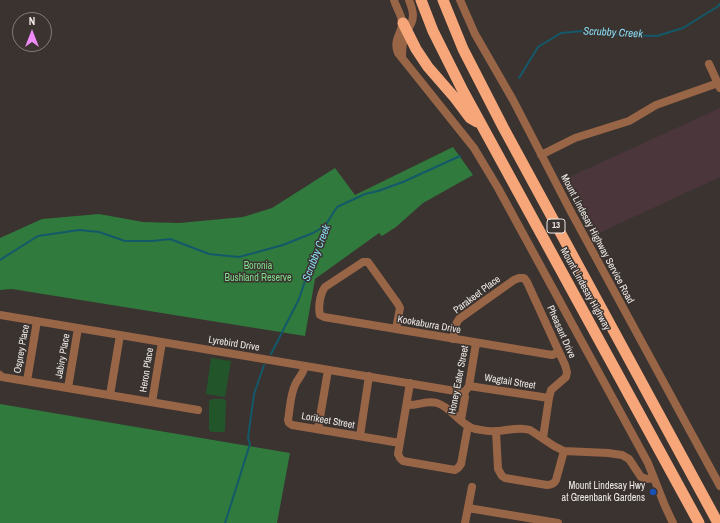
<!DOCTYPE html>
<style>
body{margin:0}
#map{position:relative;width:720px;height:523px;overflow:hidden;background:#3a3330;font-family:"Archivo Narrow",sans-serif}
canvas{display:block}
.north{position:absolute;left:12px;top:12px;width:40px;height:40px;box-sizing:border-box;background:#3a3330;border:1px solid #827c79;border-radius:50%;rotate:0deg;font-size:11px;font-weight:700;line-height:16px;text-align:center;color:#eeeae7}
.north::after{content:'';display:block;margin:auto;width:14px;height:18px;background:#ef8bf7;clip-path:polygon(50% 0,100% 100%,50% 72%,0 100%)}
</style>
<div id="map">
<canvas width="720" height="523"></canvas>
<div class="north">N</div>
</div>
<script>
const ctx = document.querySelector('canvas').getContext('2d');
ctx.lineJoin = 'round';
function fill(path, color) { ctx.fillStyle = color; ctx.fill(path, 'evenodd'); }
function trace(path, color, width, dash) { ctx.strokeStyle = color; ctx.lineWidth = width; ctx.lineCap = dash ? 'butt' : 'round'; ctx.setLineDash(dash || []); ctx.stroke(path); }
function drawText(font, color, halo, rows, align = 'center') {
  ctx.font = font + ' "Archivo Narrow",sans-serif'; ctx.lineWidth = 3; ctx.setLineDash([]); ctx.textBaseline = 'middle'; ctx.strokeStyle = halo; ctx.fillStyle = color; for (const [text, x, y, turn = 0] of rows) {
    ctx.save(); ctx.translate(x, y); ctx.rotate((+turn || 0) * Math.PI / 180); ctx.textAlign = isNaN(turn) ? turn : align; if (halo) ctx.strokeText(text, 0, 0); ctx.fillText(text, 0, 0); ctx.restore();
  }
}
fill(new Path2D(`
 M720,108V177L595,235L565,179Z`), '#4a363b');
fill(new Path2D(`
 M211,358L231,361L225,397L206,394Z
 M212,399H224L226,401L225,430L224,432H211L209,430V401Z`), '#23552b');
fill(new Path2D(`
 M453,147L473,175L423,203L396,227L382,236L379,233L315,279L305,336L12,289L0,290V238L42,219L99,214L143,222L179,223L243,217L272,208L335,168L355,195Z
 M0,404L290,453L277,523H0Z`), '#317a3d');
trace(new Path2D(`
 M519,78L538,47L561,33L583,31L621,35L657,36L683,28L717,7L720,4
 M0,260L38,236L79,230L99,232L125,241H153L170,239L209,254L239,257L283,245L313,233L325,226
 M271,354L299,299L319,239L325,226L337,207L365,194L378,191L403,182L460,156
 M225,523L226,520L250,444L248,438L254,394L264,365`), '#13596a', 2);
trace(new Path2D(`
 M394,0C396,7 401,14 402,21C404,31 392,39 398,53L474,148L498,188L648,463L665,506L673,523
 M460,0L475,34L513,100L570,210L720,486
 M402,58C402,51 402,45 404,39C405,33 408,29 411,24C415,16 412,8 409,0
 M709,64L720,88
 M541,155L575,138L629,121L656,105L718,83
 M0,315L461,392L464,393
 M396,329L400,308L398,304L368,262H363L325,287C320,294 318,307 320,315L324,317L552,355L559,352
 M453,339L456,324L459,319L514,280L519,278H524L527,282L565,365L567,372L566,377L551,390L549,398L543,438
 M305,366C303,375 298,378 295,385C290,396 290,409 288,420L289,423L292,425L400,443
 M0,375L2,377L198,410
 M27,381L37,321
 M410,383L398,454L400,458L403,461L455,470L458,468L461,464L468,426
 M469,386L549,398
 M68,388L78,328
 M110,395L120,335
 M152,402L162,342
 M407,405C417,406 427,400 437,403C451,407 460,425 475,429C482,430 489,432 496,431C507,431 519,426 530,430L554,446L564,451L608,453L622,455L629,459L641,477L647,479L654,478
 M461,420L465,397L464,393L469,386L476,343
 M318,429L328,370
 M496,431L498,469L502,476L505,478L547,485C551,485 554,484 556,480L564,451
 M360,436L369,376
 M468,508L558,523
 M465,523L472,487`), '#996547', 8);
trace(new Path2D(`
 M421,0L433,31L463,91L699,523
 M443,0L463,49L503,127L718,523
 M403,23L416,49L428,67L455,98L470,118L477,122`), '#f6a678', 11);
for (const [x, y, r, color] of [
 [653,492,4,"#1a4fb4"]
]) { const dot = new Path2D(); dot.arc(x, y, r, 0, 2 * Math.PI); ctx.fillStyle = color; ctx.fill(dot); trace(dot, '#3a3330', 1.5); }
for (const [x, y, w] of [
 [556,226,18]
]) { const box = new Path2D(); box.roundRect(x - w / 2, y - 7, w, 14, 3); ctx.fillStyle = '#3a3330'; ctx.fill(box); trace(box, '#eeeae7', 1); }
drawText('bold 9px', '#eeeae7', null, [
 ["13",556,226]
]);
drawText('10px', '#eeeae7', '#3a3330', [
 ["Mount Lindesay Highway Service Road",597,239,62],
 ["Mount Lindesay Highway",585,289,61],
 ["Parakeet Place",477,295,-37],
 ["Kookaburra Drive",429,325,10],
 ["Pheasant Drive",561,332,66],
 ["Lyrebird Drive",234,344,9],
 ["Osprey Place",22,349,-80],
 ["Jabiry Place",63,356,-80],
 ["Heron Place",147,370,-81],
 ["Honey Eater Street",459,380,-79],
 ["Wagtail Street",510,382,9],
 ["Lorikeet Street",328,421,10]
]);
drawText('10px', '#7fdf8b', '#3a3330', [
 ["Boronia",258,266],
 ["Bushland Reserve",258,278]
]);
drawText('10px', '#eeeae7', '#3a3330', [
 ["Mount Lindesay Hwy",645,486],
 ["at Greenbank Gardens",645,498]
], 'right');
drawText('italic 11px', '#89ddf6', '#3a3330', [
 ["Scrubby Creek",613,33,3],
 ["Scrubby Creek",317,253,-69]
]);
</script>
